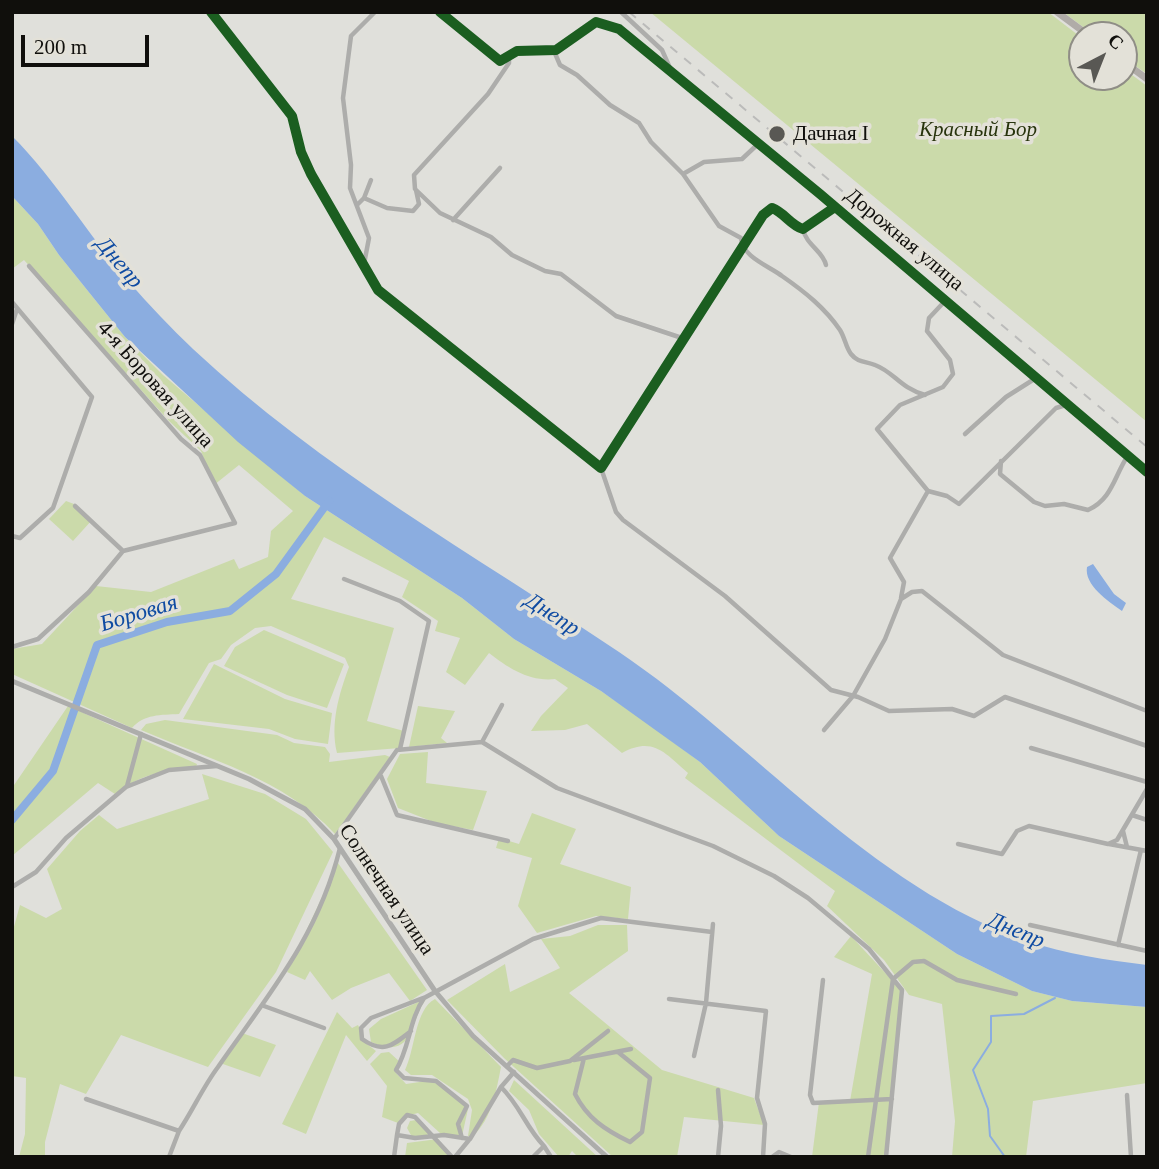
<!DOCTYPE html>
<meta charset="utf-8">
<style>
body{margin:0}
#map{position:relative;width:1159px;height:1169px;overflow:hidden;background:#e0e0db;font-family:Georgia,serif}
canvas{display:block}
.frame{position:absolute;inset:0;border:14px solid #100f0c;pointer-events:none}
.north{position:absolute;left:1068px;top:21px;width:70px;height:70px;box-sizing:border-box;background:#e3e1d8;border:2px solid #8f8d86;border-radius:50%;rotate:42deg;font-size:19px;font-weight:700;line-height:28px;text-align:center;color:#100f0c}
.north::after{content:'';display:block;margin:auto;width:24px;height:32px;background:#595854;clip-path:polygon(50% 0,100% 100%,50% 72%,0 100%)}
.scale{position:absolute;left:21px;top:35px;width:128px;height:32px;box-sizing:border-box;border:4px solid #100f0c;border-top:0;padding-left:9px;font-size:21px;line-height:24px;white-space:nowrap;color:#100f0c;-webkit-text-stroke:5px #e3e1d8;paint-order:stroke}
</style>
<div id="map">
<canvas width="1159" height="1169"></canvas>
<div class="frame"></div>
<div class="north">С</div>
<div class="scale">200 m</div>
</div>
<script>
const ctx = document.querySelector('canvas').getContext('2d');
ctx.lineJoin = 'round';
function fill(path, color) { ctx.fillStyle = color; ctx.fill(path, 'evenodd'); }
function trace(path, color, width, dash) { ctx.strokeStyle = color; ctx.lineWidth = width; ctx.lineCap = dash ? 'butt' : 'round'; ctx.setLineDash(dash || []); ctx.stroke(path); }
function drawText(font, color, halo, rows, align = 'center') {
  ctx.font = font + ' Georgia,serif'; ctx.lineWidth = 7; ctx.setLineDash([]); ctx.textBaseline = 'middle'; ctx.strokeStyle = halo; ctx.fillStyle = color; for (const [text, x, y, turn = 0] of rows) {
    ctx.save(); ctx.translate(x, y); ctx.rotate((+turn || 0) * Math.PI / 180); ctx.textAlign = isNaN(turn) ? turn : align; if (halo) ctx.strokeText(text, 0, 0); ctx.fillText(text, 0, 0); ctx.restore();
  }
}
fill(new Path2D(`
 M650,12H1048L1082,38V77H1124V69L1147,86V422Z
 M1063,12H1147V74L1124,58V35H1094Z
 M12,196L38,224L59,255L125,337L163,375L305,496L462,598L514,639L601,691L649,724L700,762L779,836L957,954L1032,991L1072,1001L1147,1007V1083L1033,1101L1026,1157H952L955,1121L942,1004L909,995L884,960L827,906L835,891L685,778L688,773C665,753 653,736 622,753L587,724L565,730L531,731L541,716L568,688L555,679C530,682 508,668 489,653L465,685L446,672L460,638L435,631L438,621L402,597L409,581L324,537L291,599L394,628L367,721L404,731L400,748L337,753C330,724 339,694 349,667L345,658L271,626L255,628L231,645L221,659L209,663L179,714C161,715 144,714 132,728L12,674V649L42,644L96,586L151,592L234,559L239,569L268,557L271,531L293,511L239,465L214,485L201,451L169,421L24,260L12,269Z
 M66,501L74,504L92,520L73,541L49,519Z
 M264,630L344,664L327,708L287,695L224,666L235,647Z
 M214,664L285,699L332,713L328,744L295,739L269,729L183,719Z
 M68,706L197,764L196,767C164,770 141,774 115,794L98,783L12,856V788Z
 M418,706L455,711L441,738L447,743L409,747Z
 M165,720L277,735L294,743L325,747L330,754L329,762L385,755L390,757L335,834C285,779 208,759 141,730L146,724Z
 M428,752L426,783L487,791L473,830L436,823L398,808L387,779L400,754Z
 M202,774L265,794L306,819L333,852L276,972L208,1067L121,1035L86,1094L60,1084L45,1142V1157H19L25,1134L26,1078L12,1076V934L20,905L46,918L62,909L47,869L80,831L99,815L117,829L209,799Z
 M532,813L576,829L560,864L631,887L628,919L596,916L537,933L518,906L532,858L496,848L499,838L519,844Z
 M338,863L427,990L410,1001L389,973L351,988L332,1000L310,971L305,980L287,972Z
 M598,925H627L628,951L569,993L662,1070L754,1098L764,1125L684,1117L677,1157H613L504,1058L447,1000L505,964L510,992L560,968L541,939L570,936Z
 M851,936L903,992L886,1157H812L819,1102L850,1101L872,974L834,957Z
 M427,998C409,1019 416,1062 371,1042L369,1029L381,1019Z
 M435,999L501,1067C496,1092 492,1118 473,1136H468L472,1110L468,1099L432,1075H411L405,1070C415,1050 415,1009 435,999Z
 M337,1012L352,1028L358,1025L367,1044L376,1051L367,1061L346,1035L306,1134L282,1124Z
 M242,1033L276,1045L260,1077L220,1063Z
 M389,1052L401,1063L396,1073L406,1084L433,1080L468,1109L462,1136L440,1133L418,1113L406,1116L398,1123L382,1117L387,1086L370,1064L381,1053Z
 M514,1080L598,1157H578L572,1151L568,1157H559L539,1134L529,1110L509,1091Z
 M416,1120L432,1135L412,1137L407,1128L410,1121Z
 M438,1139L452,1157H405L407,1143Z`), '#cbdaaa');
fill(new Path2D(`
 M12,136C56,180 88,235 129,282C149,305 171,328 193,349C321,469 475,555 619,652C754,743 870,887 1027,941C1065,954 1107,960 1147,965V1007L1072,1001L1032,991L957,954L779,836L700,762L601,691L514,639L462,598L305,496L238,442L125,337L59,255L38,224L12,196Z
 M1093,564L1114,594L1126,603L1122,611C1108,601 1084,585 1087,567Z`), '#8bade0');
trace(new Path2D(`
 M1005,1157L990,1136L988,1109L973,1070L991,1042V1016L1024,1014L1055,998`), '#8bade0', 2);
trace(new Path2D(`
 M12,820L53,771L97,645L167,622L230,611L276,574L329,501`), '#8bade0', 8);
trace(new Path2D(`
 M211,12L292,116L301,152L311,174L378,290L601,468L763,215L772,208C785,213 790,225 803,229L835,207
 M440,12L500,61L517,51L556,50L596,22L619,29L820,194L1147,472
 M621,12L662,50L670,68
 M554,51L560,65L577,75L610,105L639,123L651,142L683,174L719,226L741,238C742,257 769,266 782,276C805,292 825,308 840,330C845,338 846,348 851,354C858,363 866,361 875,365C894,372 900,388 925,395
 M509,58V63L488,94L414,175L415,189L440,213L491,237L512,255L545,271L561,274L616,316L682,338
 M683,174L704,162L742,159L758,144
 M364,198L371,180
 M357,205L364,198L387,208L413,211L419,204L416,190
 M453,220L500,168
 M803,229C806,245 823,251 826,265
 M364,264L369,238L350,188L351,165L343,98L351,36L375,12
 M12,302L92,397L53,508L20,538L12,536
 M12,324L17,309
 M965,434L1006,397L1036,378
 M1001,461L1000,474L1034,502L1045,506L1064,504L1088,510C1112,499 1114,477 1127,457
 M601,468L616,512L623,520L725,596L831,690L858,697L889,711L952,709L974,716L1005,697L1147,746
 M928,491L947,496L959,504L1056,408L1066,405
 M75,506L123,551
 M344,579L400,601L429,621L400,749
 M901,598L904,582L890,558L928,491L877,429L900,405L943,387L953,374L950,360L927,331L929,318L945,301
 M12,647L38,639L89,592L123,551L235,523L200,455L181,439L29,266
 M824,730L853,696L885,639L901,599L912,592L922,591L1003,655L1147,711
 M482,742L502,705
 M1031,748L1147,782
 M381,776L397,815L508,841
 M127,786L141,734
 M1132,815L1147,820
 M1123,831L1127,847
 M334,839L397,750L482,742L557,788L713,846L774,876L808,898L869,949L893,979L868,1157
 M958,844L1002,854L1017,831L1029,826L1108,844L1117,840L1147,789
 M1109,844L1147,851
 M12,887L36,872L66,838L126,787L169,770L217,766
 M1030,925L1147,951
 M1118,945L1141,850
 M823,980L810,1095L813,1103L892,1099
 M669,999L766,1011L757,1098L765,1124L763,1157
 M264,1006L324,1028
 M411,1031C392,1046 383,1054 362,1039L361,1028L371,1018L423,998
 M694,1056L706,1003L713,924
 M584,1058L575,1094C587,1118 605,1130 630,1142L642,1132L650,1078L618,1052
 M574,1060L631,1049
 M507,1066L513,1060L537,1068L570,1061L608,1031
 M501,1087C521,1107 525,1126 544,1146L533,1157
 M718,1090L721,1126L718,1157
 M1127,1095L1131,1157
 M86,1099L179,1131C193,1110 203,1087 218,1067C268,995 318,937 340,848
 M397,1135L399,1124L407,1115L415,1117L452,1157
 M462,1138L458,1124L467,1106L436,1081L404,1078L396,1070C410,1047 409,1020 424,998L533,939L601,918L712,932
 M544,1146L551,1157
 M169,1157L179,1131
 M394,1157L397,1135L415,1138L444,1135L470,1139L501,1087L514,1072
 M455,1157L469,1140
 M772,1157L779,1152L791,1157
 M886,1157L902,990L893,979L913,962L924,961L957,980L1016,994`), '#adadab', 4.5);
trace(new Path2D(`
 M12,681L249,779L305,809L334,839L435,991L473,1036L607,1157`), '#adadab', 5);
trace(new Path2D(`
 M1057,12L1088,35
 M1124,62L1147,79`), '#b0aca8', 7);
trace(new Path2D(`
 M629,12L1147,447`), '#bbbbba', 2, [9, 9]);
trace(new Path2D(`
 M211,12L292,116L301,152L311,174L378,290L601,468L763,215L772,208C785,213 790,225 803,229L835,207
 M440,12L500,61L517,51L556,50L596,22L619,29L820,194L1147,472`), '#1b5e20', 10);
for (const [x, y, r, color] of [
 [777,134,9,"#595854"]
]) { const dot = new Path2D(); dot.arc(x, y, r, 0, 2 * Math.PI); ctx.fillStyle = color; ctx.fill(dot); trace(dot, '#e3e1d8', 2.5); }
drawText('italic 21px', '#27330c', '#e3e1d8', [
 ["Красный Бор",978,130]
]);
drawText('21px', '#100f0c', '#e3e1d8', [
 ["Дачная I",793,134]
], 'left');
drawText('21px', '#100f0c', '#e3e1d8', [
 ["Дорожная улица",904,240,40],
 ["4-я Боровая улица",155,385,48],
 ["Солнечная улица",386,890,56]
]);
drawText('italic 23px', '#0f4ba2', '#e3e1d8', [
 ["Днепр",119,263,50],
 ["Боровая",139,614,-17],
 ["Днепр",552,615,33],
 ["Днепр",1016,931,23]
]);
</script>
